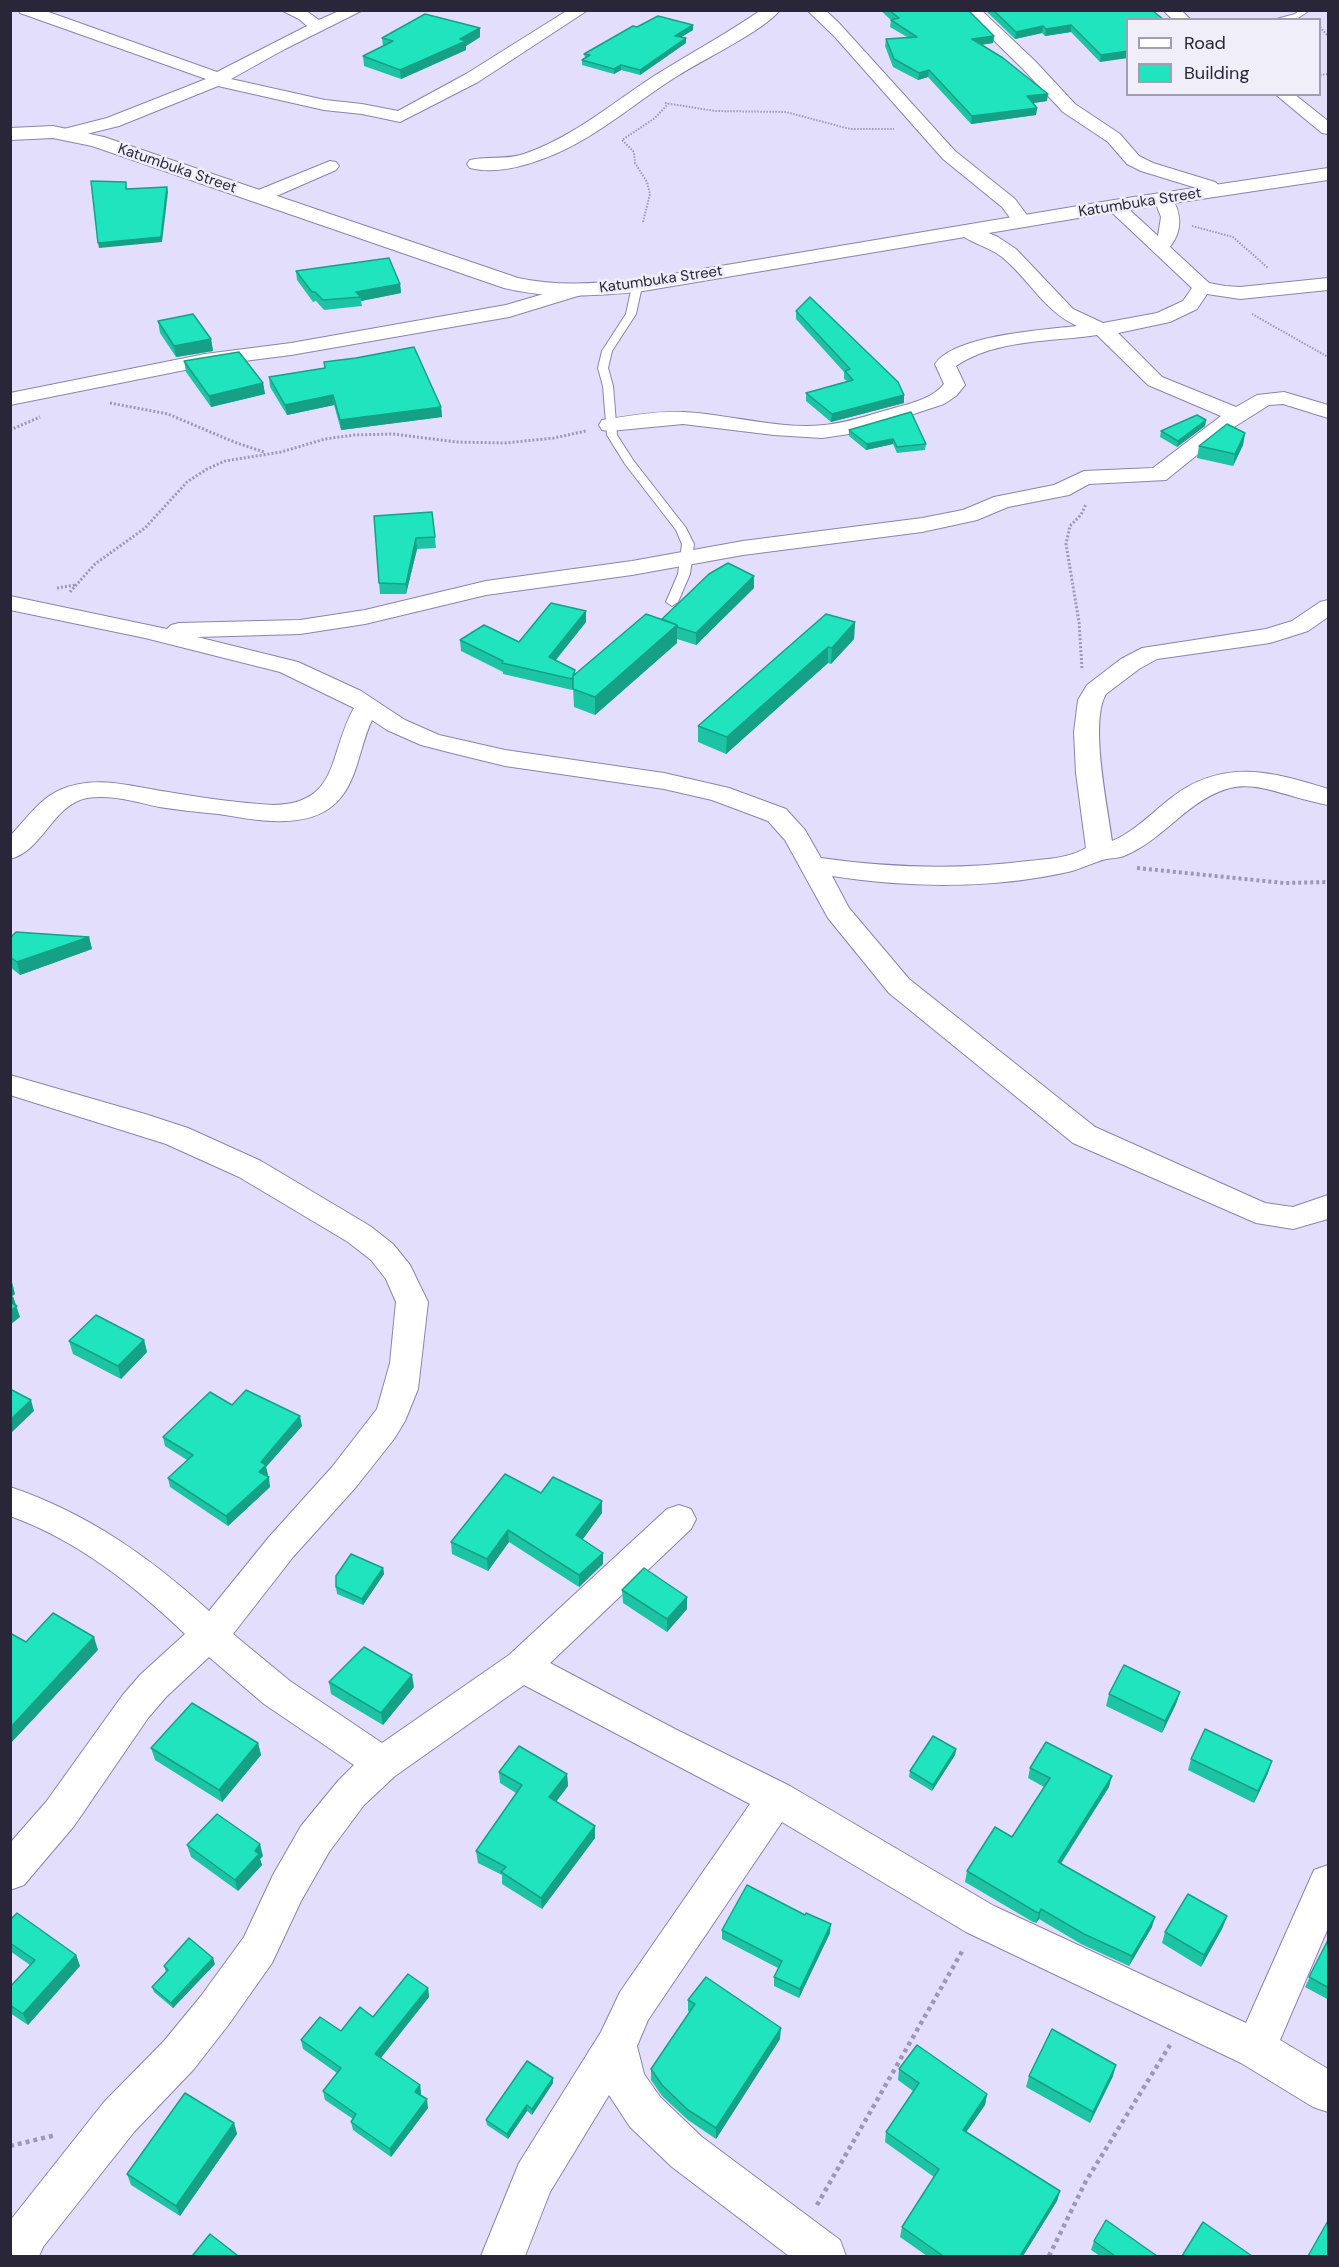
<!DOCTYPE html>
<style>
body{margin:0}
#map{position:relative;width:1339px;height:2267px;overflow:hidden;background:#e4defd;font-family:"DM Sans",sans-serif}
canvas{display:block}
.frame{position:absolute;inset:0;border:12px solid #2a263a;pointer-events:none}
.legend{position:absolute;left:1126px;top:18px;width:195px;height:78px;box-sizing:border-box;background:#f0eef9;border:2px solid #a19ead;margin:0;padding:8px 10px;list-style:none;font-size:18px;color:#2a263a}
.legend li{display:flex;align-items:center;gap:12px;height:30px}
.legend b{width:30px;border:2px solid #a19ead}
</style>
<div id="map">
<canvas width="1339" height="2267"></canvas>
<div class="frame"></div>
<ul class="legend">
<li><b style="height:8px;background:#fff"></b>Road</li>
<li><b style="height:16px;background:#20e4be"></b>Building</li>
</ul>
</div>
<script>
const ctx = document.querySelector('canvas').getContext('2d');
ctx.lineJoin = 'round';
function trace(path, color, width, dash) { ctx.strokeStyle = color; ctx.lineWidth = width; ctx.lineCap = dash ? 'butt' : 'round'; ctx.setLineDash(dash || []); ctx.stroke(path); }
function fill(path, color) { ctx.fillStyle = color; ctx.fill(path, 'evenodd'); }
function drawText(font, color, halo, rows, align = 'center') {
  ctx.font = font + ' "DM Sans",sans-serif'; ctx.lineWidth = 5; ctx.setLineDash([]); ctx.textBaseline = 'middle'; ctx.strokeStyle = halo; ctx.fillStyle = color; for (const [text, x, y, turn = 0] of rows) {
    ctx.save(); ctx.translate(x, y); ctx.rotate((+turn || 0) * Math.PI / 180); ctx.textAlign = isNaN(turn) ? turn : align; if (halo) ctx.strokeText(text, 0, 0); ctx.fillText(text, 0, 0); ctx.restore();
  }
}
const lane = new Path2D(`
 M1300,10H1310L1298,18L1273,20L1295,14Z
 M637,283L642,286L636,314L612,351L608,368L613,386L617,435L633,460L686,528L694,544L690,574L678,602L672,606L666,602L678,574L682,544L676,530L625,464L607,435L603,386L598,368L602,351L626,314L632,286Z`);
const street = new Path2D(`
 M18,10H43L217,72L307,26L299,19L281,10H305L319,20L341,10H363L285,49L231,79L325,100L362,104L398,111L466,74L568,10H588L478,82L400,122L362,114L324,110L218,86L119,126L66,139L60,138L57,134L60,130L107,118L206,79L20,13Z
 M761,10H780C763,31 704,59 679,75C638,100 600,135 555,154C529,165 497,175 470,168L467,164L470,160C488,156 506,160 524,154C571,138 610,105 651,78C687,55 725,35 761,10Z
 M807,10H825L838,22L955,151L1015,199L1032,222L1030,226H1016L1002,207L943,159L835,37Z
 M963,10H981L1035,61L1075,104L1120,134L1139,156L1153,163L1215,182L1225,191L1222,195H1210L1203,190L1141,171L1127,164L1108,142L1063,112L1023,69Z
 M1163,10H1181L1191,20H1173Z
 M1275,94H1294L1328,121V134L1322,133Z
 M330,161L336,162L339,166L336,170L265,201H251L249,197L251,193Z
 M1163,193L1170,195C1182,213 1183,230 1170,247L1209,283L1225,286L1240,287L1328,278V290L1240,299L1207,294L1197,309L1170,322L1118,333L1162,377L1236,407L1257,395L1284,392L1328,405V418L1283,404L1269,405L1223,434L1166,480L1089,484L1069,495L1008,507L977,520L922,532L743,555L632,575L486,595L365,624L300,634L197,637L298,662L361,691L405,720L439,735L505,750L664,773L729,788L786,809L805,830L821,858C891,868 959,870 1028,861C1048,859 1069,858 1086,848L1076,773L1074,732L1078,700L1087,685L1121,659L1142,648L1266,629L1292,621L1320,602L1328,600V617L1308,631L1270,643L1157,659L1139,669L1106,694C1089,722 1108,808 1112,841C1134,832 1153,812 1171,798C1222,758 1272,771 1328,789V805C1261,792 1242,765 1180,817C1163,831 1146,847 1124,856C1118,858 1112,858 1106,859C1094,862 1081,869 1068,872C992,889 908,888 832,876L849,908L909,979L1095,1127L1265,1203L1293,1207L1328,1195V1219L1293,1229L1256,1223L1073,1143L889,993L828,918L785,840L768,821L712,800L664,789L505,766L452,753L421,745L387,730L372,720C360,745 359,773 342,796C314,833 257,820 218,814C198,812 179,810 159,807C136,802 111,794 87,798C52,805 43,851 10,859V836C26,820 39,799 60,790C96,774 132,787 168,792C203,798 238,803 273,805C340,804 328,754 354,708L280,672L145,638L10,610V596L167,629L171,625L179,623L300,620L365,610L486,581L632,561L743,541L922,518L963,510L994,497L1054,485L1084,471L1153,468L1221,416L1148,385L1097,335C1051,342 995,339 956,366L965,385L956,396L944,404L856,433L822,438L774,435L683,424L610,431L602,430L599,425L602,420L610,419C634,415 659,411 683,412C729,414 779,430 824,425C847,423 869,415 891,409C909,404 932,399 944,384L935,364C955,335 1043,330 1077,326C1043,310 1030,280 1002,257C990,247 964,241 958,231L960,227H974L998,237L1016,249L1073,309L1103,323L1157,313L1183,301L1192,288L1105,206L1107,202H1121L1158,236L1161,217L1154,199L1156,195Z
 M574,285L581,287L584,291L581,295L509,317L291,355L205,366L10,405V393L205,354L291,343L506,305Z
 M10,1075L145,1114L188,1128L261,1161L370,1226L393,1244L410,1265L428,1302L418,1389L405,1421L394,1439L356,1487L293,1557L233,1634L290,1681L382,1743L509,1655L667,1509L679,1505L691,1509L696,1519L691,1529L550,1663L675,1729L790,1786L994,1906L1246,2023L1314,1870L1328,1865V1928L1280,2040L1328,2069V2112L1313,2107L1241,2063L966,1932L782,1822L648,2020L637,2046L644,2074L660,2097L702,2137L840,2240L846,2256H789L672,2167L630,2127L609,2095L550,2192L525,2256H481L519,2163L601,2032L620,1992L750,1804L524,1685L395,1776L364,1805L329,1852L301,1901L272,1963L229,2024L194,2069L134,2132L43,2247L39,2256H10V2221L13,2217L104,2102L164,2041L201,1996L244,1937L273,1875L301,1826L338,1781L354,1765L264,1704L209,1657L166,1697L148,1718L74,1826L24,1885L10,1890V1843L46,1802L122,1696L140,1675L185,1634C134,1585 77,1540 10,1516V1487C87,1513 150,1557 209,1611L269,1537L332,1467L377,1409L390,1363L396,1302L386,1279L371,1260L348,1242L239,1177L166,1144L10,1095Z`);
const secondary = new Path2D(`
 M53,126L104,137L518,278C558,287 596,283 637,280L1114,200L1328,168V180L1114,212L637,292C591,296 550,299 504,288L92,146L53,138L10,140V128Z`);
trace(lane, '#8c82b2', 2);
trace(street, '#8c82b2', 2);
trace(secondary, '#8c82b2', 2);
trace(new Path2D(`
 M1320,27L1328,36
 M1320,75L1328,74
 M665,103L715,111L786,112L850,129H894
 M643,222L650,194L647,182L635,163L634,152L622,140L655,118L668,104
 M1192,226L1233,237L1268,268
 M1252,314L1328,357`), '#9d98b3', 2, [1.5, 1.5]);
trace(new Path2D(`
 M110,403L168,414L234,442L264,452
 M10,430L40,417
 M57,588L75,585
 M70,592L95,564L145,528L187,482L207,469L225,461L281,452L325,439L354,435L393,434L456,442L505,443L554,438L586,431
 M1082,668L1079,622L1066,544L1070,526L1081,515L1086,504`), '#9d98b3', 3, [2, 2]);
trace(new Path2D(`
 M1137,868L1284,883L1328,882`), '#9d98b3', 4, [3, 3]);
trace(new Path2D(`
 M10,2146L56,2135
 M817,2205L964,1948
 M1049,2256L1086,2181L1170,2045`), '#9d98b3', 4.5, [4, 4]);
fill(lane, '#fff');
fill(street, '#fff');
fill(secondary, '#fff');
fill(new Path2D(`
 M880,10H968L994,36L993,43L981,45L1047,101L1033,103L1037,108L1036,115L971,124L928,77L918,80L893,67L885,46L886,39L907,37L890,27L891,20Z
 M985,10H1152L1100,62L1071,32L1045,36L1042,33L1015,39Z
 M693,25V30L681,37L686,43L640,75L621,70L614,74L582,65V60L585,58L584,54L637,27Z
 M480,37L466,46V50L401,79L364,66L363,56L383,46L382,38Z
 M296,271L400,284L401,293L361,301L362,306L324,310L316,301L313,302L297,280Z
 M796,311L904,395V403L831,422L806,401V393L847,381L844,379V372L796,319Z
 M158,321L211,339L213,351L176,357L160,333Z
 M184,361L263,383L265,394L211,407L186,372Z
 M324,362L441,407L442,417L341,430L334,405L287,415L270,387L269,377L324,368Z
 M1206,420L1205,426L1177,447L1160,437L1161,431Z
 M849,430L926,444L925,450L897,453L893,444L866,450L849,436Z
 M1245,433L1243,445L1233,466L1197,458L1199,446Z
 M432,512L436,548L417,549L406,594H380L374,516Z
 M754,576V588L696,645L677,639V643L595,715L574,707L573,686L572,690L503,674V672L461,651L460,640L519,642L586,622L556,660L575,674L662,619Z
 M855,622L854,639L831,664L828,663L726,754L698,742V726Z
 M89,937L92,949L20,975L10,967V938Z
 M144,1340L147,1352L121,1379L73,1354L69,1341Z
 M232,1405L302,1426L266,1467L268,1475L266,1476L270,1487L228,1526L170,1487L168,1478L187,1460L165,1446L163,1437Z
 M541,1493L602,1513L582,1540L603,1564L579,1587L509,1542L488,1571L452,1554L451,1542Z
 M383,1568L384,1574L363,1605L337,1594L336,1587Z
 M622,1590L687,1597V1609L667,1632L623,1603Z
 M329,1682L414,1687L383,1725L331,1694Z
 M1180,1692L1176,1704L1162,1733L1106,1706L1109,1694Z
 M258,1743L261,1755L222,1802L155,1760L151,1748Z
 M956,1749L955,1755L932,1791L909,1777L910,1771Z
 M1191,1759L1268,1773L1254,1803L1188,1770Z
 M1030,1768L1109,1787L1061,1864L1152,1927L1129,1966L1081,1944L1039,1919L1036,1923L1033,1922L965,1882L967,1871L1012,1837L1044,1787L1028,1778Z
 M499,1772L567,1774L568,1786L556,1802L595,1826V1838L542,1909L502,1884V1875L478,1863L476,1851L516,1793L500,1783Z
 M187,1845L263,1856L260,1859L262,1865L238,1891L191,1857Z
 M10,1920L76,1955L80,1966L28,2025L10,2013V1987L30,1965L10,1951Z
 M1223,1927L1201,1967L1162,1943L1165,1932Z
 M722,1930L830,1933L799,1998L774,1986V1977L778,1968L722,1939Z
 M1329,1938V2000L1305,1987Z
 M215,1964L173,2008L154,1992L152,1987L166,1972L164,1966Z
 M428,1988L429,1997L380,2058L420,2085L421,2094L420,2095L428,2108L391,2157L353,2130L351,2122L353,2119L325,2100L323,2091L337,2073L303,2049L301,2040L341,2031L373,2017Z
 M688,2000L780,2039L716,2139L688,2120L662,2096L651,2080V2069L690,2012L688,2011Z
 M899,2069L987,2094L985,2105L966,2132L1060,2191L1057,2201L1023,2256H927L900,2237L902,2227L934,2177L885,2142L886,2132L913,2091L898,2080Z
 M1029,2076H1113L1090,2123L1026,2087Z
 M553,2078V2083L532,2115L527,2111L508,2139L487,2125L486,2120Z
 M234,2123L237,2134L180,2216L131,2185L127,2174Z
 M1094,2241L1157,2256H1100L1091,2250Z`), '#1cc4a3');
fill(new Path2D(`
 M693,25V30L675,41V36Z
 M1071,25V32L1045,36L1046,29Z
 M1043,26L1042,33L1015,39L1016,32Z
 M480,28V37L466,46V50L401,79L400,70Z
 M994,36L993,43L972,46V39Z
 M686,38V43L640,75V70Z
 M1128,51V58L1100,62L1101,55Z
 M621,65V70L614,74V69Z
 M929,70L928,77L918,80L919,73Z
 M1048,94L1047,101L1027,104V96Z
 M1037,108L1036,115L971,124L972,116Z
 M167,187L168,192L162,242L99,248L98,243Z
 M400,284L401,293L361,301V297L356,292Z
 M211,339L213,351L176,357L174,346Z
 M263,383L265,394L211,407L209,396Z
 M333,395L334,405L287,415L285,405Z
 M904,395V403L831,422L832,414Z
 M441,407L442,417L341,430L340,420Z
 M1206,420L1205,426L1177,447L1178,441Z
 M1245,433L1243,445L1233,466L1235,454Z
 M893,439V444L866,450L867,444Z
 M416,538L417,549L406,594V584Z
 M754,576V588L696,645V633Z
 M586,611V622L549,668V657Z
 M855,622L854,639L831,664L832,648Z
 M677,625V643L595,715V697Z
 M828,647V663L726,754L727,737Z
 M575,670V681L572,690V679Z
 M89,937L92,949L20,975L17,962Z
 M12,1282L15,1294L10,1298V1283Z
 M13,1296L20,1317L10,1325V1299Z
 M144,1340L147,1352L121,1379L118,1366Z
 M31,1400L34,1411L10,1434V1420Z
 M300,1416L302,1426L266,1467L268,1475L261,1482L259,1472L261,1462Z
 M269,1477L270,1487L228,1526L226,1516Z
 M602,1501V1513L577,1547L576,1535Z
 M508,1530L509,1542L488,1571L487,1559Z
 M603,1553V1564L579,1587V1575Z
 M383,1568L384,1574L363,1605L362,1599Z
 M687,1597V1609L667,1632V1619Z
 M94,1637L98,1650L10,1744V1728Z
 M412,1675L414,1687L383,1725L381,1713Z
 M1180,1692L1176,1704L1162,1733L1165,1721Z
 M258,1743L261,1755L222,1802L219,1790Z
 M956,1749L955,1755L932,1791L933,1785Z
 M1272,1761L1268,1773L1254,1803L1258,1791Z
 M567,1774L568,1786L550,1809L549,1797Z
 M1112,1776L1109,1787L1055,1872L1058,1862Z
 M595,1826V1838L542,1909L541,1898Z
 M260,1844L263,1856L260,1859L262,1865L238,1891L235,1880Z
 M1041,1909L1039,1919L1036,1923L1039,1913Z
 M1227,1916L1223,1927L1201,1967L1204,1955Z
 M1155,1917L1152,1927L1129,1966L1132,1956Z
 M831,1924L830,1933L799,1998L800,1989Z
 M76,1955L80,1966L28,2025L23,2014Z
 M213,1958L215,1964L173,2008L171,2003Z
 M428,1988L429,1997L377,2063L375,2054Z
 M781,2028L780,2039L716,2139V2128Z
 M1116,2065L1113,2076L1090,2123L1093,2112Z
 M553,2078V2083L532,2115V2109Z
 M420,2085L421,2094L417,2100L415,2092Z
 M987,2094L985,2105L960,2141L963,2130Z
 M427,2099L428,2108L391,2157L390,2149Z
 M527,2105V2111L508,2139L507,2134Z
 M234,2123L237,2134L180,2216L176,2206Z
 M1060,2191L1057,2201L1023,2256H1020Z`), '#16a085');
const building = new Path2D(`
 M889,10H968L994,36L972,39L1003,58L1048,94L1027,96L1037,108L972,116L929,70L919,73L894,59L886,39L917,37L891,20L899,18Z
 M993,10H1152L1164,20H1128V51L1101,55L1071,25L1046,29L1043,26L1016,32Z
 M425,14L480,28L460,39L466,41L400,70L363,56L393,41L382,38Z
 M658,16L693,25L675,36L686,38L640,70L621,65L614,69L582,60L590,55L584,54L633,26L637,27Z
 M91,181L126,182V189L167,187L161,237L98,243Z
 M389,258L400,284L356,292L361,297L323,300L315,292H312L296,271Z
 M810,297L898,382L904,395L832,414L806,393L853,380L845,371L850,369L796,311Z
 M193,314L211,339L174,346L158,321Z
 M414,347L441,407L340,420L333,395L285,405L269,377L325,368L324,362L356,358Z
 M239,352L263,383L209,396L184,361Z
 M911,412L926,444L897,447L893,439L867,444L849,430Z
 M1197,415L1206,420L1178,441L1161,431Z
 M1227,424L1245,433L1235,454L1199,446Z
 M432,512L435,537L416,538L406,584L379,583L374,516Z
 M728,563L754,576L696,633L677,627V625L662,619L709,574Z
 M551,603L586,611L549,657L575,670L572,679L502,663L503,661L460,640L484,625L519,642Z
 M646,614L677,625L595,697L573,689V676Z
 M826,614L855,622L832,648L828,647L727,737L698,726Z
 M16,932L89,937L17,962L10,957V938Z
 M10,1302L17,1306L10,1311Z
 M96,1315L144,1340L118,1366L69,1341Z
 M10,1389L31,1400L10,1420Z
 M246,1390L300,1416L261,1462L266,1465L259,1472L269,1477L226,1516L168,1478L193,1455L163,1437L210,1392L232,1405Z
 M505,1474L541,1493L553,1477L602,1501L576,1535L603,1553L579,1575L508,1530L487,1559L451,1542Z
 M351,1554L383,1568L362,1599L336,1587V1576Z
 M644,1568L687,1597L667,1619L622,1590Z
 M53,1613L94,1637L10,1728V1633L26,1642Z
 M364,1647L412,1675L381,1713L329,1682Z
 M1124,1665L1180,1692L1165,1721L1109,1694Z
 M192,1703L258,1743L219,1790L151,1748Z
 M1205,1729L1272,1761L1258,1791L1191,1759Z
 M933,1736L956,1749L933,1785L910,1771Z
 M1046,1742L1112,1776L1058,1862L1155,1917L1132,1956L1084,1934L1041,1909L1039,1913L1036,1912L967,1871L995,1827L1012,1837L1050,1778L1030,1768Z
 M519,1746L567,1774L549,1797L595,1826L541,1898L501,1872L506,1867L476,1851L522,1785L499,1772Z
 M217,1814L260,1844L255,1851L259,1854L235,1880L187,1845Z
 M747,1885L805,1915L806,1913L831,1924L800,1989L774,1977L782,1961L722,1930Z
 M1188,1894L1227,1916L1204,1955L1165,1932Z
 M17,1913L76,1955L23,2014L10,2005V1987L35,1960L10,1943V1920Z
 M189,1938L213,1958L171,2003L152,1987L168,1970L164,1966Z
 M1329,1938V1988L1309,1977Z
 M408,1974L428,1988L375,2054L420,2085L415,2092L427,2099L390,2149L351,2122L356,2114L323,2091L341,2068L301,2040L320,2017L341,2031L360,2007L373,2017Z
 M706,1977L781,2028L716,2128L688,2110L662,2085L651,2069L695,2004L688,2000Z
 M1052,2029L1116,2065L1093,2112L1029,2076Z
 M917,2045L987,2094L963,2130L1060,2191L1020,2256H943L902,2227L939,2169L886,2132L919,2083L899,2069Z
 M527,2061L553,2078L532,2109L527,2105L507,2134L486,2120Z
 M185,2093L234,2123L176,2206L127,2174Z
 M1329,2219V2256H1308Z
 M1106,2220L1157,2256H1115L1094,2241Z
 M1203,2222L1252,2256H1182Z
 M210,2234L237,2255L236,2256H194L193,2255Z`);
fill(building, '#20e4be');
trace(building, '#16a085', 1.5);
drawText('15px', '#2a263a', '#f0eef9', [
 ["Katumbuka Street",177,169,19],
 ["Katumbuka Street",1140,203,-9],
 ["Katumbuka Street",661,280,-8]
]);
</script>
